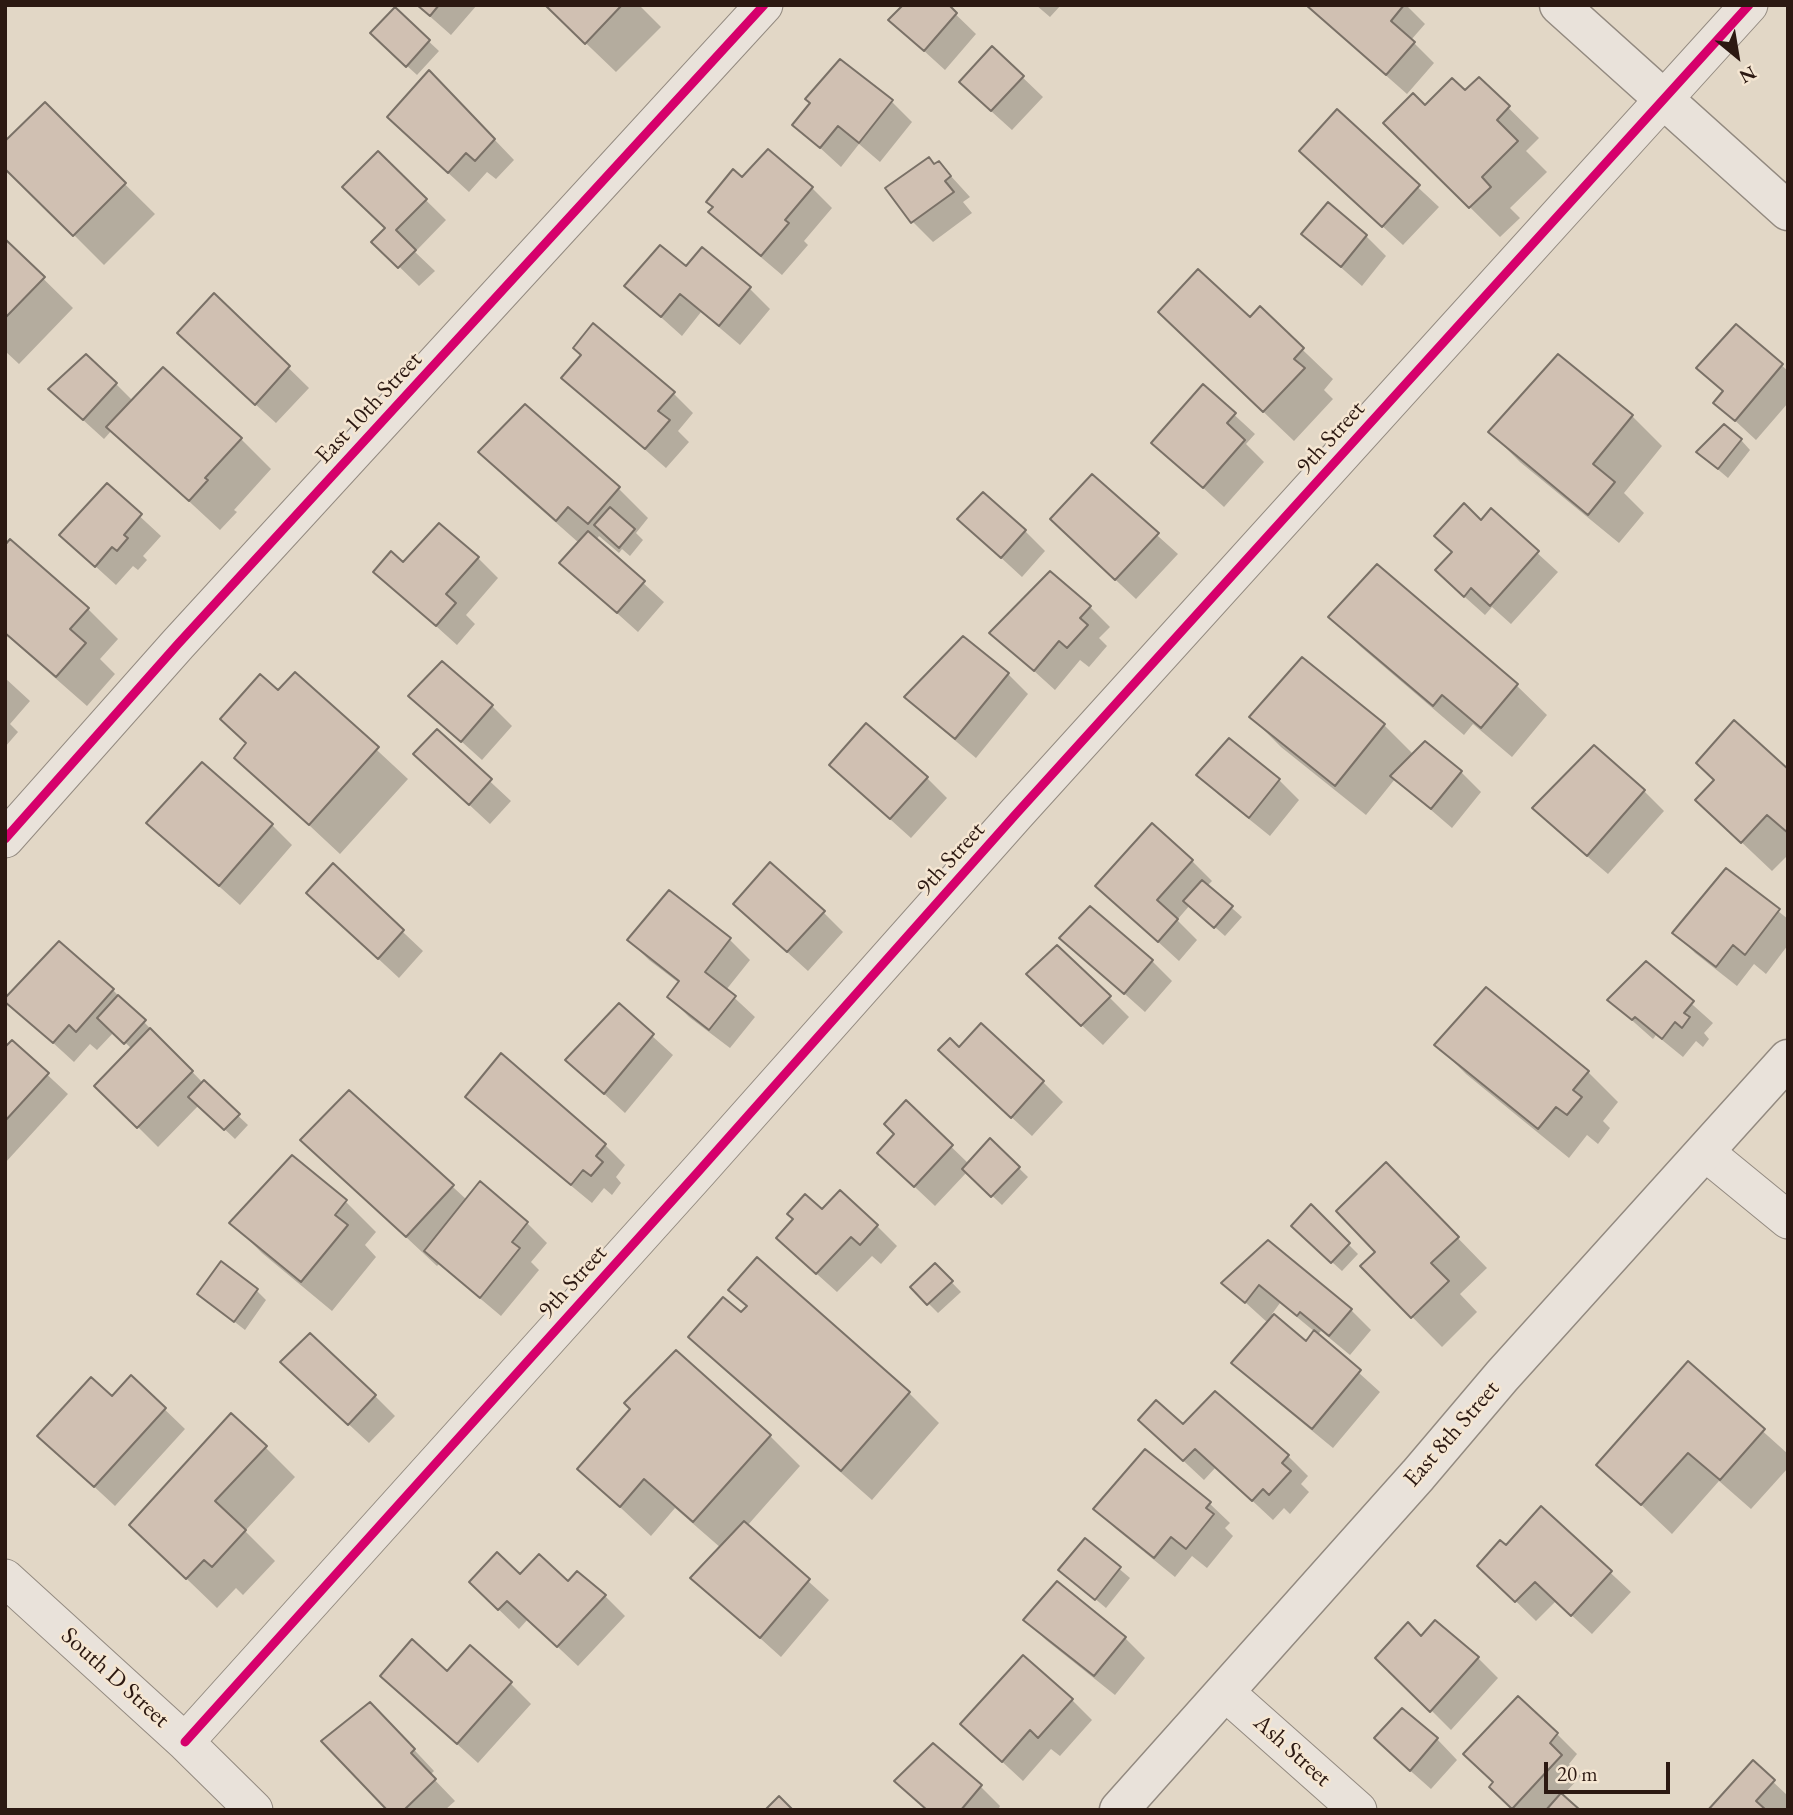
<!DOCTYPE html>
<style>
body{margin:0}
#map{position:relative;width:1793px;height:1815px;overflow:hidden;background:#e2d7c6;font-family:"EB Garamond",serif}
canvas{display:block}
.frame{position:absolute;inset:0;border:7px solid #2c1912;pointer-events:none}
.north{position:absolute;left:1702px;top:21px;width:70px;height:70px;-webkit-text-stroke:5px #f5e6d2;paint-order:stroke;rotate:150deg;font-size:19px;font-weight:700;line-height:28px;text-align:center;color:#2c1912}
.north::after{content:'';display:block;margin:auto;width:24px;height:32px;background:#2c1912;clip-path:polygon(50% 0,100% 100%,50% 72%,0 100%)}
.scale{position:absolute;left:1544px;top:1762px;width:126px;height:32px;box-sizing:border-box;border:4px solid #2c1912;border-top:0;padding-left:9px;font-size:21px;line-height:24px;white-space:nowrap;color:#2c1912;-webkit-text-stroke:5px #f5e6d2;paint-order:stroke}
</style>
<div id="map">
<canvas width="1793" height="1815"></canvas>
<div class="frame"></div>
<div class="north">N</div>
<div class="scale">20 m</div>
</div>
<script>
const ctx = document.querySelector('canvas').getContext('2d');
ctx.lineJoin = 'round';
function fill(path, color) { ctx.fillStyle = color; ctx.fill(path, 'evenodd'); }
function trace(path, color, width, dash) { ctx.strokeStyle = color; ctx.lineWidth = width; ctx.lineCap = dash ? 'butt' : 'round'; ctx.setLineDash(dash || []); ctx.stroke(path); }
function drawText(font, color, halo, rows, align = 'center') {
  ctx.font = font + ' "EB Garamond",serif'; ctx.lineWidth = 5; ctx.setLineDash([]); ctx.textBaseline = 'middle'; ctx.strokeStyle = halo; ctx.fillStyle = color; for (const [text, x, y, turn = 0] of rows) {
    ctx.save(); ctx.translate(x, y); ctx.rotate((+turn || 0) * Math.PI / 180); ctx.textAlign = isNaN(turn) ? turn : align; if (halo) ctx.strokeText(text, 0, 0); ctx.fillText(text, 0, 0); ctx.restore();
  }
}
fill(new Path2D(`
 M417,5H477L451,35Z
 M546,5H639L661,27L616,72Z
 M946,5L976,34L945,70L890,20Z
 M1036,5H1061L1050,17Z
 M1306,5H1406L1425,24L1411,40L1434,63L1407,94Z
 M395,10L439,51L417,75L382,43Z
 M992,48L1043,97L1012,130L981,102Z
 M1479,79L1539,138L1526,151L1547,172L1510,208L1520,218L1500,237L1385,123L1465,93Z
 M449,92L514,160L496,179L487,172L469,192L409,137Z
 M892,102L912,122L880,162L859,144L841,167L795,125Z
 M45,105L155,214L104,265L5,166Z
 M1337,112L1439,207L1403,245L1322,171Z
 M378,153L446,220L415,252L435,271L419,286L374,242L387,228Z
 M939,163L970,197L963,202L972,213L933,242L913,222L887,189Z
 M742,180L812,188L832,208L804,241L808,245L782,275L731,232L711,212Z
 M1303,234L1366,236L1386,256L1362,286Z
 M5,241L73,308L19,364L5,351Z
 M702,249L750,289L770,309L740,345L701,312L682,336L626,286L686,268Z
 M214,295L309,388L276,423L199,353Z
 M1260,309L1333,379L1324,390L1333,399L1294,441L1190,342L1250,319Z
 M1736,326L1788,371V403L1756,440L1716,403L1724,392L1699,368Z
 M1558,356L1632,416L1662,446L1624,493L1644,513L1619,543L1520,462L1490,432Z
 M563,378L673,393L693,413L678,431L689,442L666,468Z
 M116,384L133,401L241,439L271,469L234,510L237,512L220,530L112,430L104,439L71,409Z
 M1204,387L1255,434L1246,444L1264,462L1224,507L1154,443Z
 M1741,440L1750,450L1728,478L1708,461Z
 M480,452L618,488L648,518L636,533L643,540L630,556L622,549L619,553L599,536L596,540L664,602L638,632L561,563L579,543L510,482Z
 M1092,477L1178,554L1136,599L1072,539Z
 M107,486L161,536L143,556L147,560L138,570L133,566L116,585L61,535Z
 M1491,511L1558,572L1511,624L1492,607L1485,615L1457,590L1481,522Z
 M959,519L1025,531L1045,551L1022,577Z
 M11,542L88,609L118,639L100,659L115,674L87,706L5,634V548Z
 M478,558L498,578L466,615L475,624L457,645L375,571L403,564Z
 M1090,607L1110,627L1099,638L1107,646L1089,667L1080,660L1055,690L992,633Z
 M1331,617L1516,685L1547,715L1512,757L1473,724L1464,735L1361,647Z
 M295,674L408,779L340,854L236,757L247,744L278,693Z
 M1008,674L1028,694L976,758L927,717L907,697Z
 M5,678L30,701L10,724L18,732L5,747Z
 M411,696L492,706L512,726L482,760Z
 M1251,717L1384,725L1414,755L1461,772L1481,792L1452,828L1395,779L1366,815L1281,747Z
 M437,732L511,801L490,824L436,774Z
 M1788,771V855L1772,871L1697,800Z
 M1199,775L1279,780L1299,800L1270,836L1219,795Z
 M927,778L947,798L911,838L852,785Z
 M1644,791L1664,811L1608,874L1554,828Z
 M148,823L272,825L292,845L240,905Z
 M1192,861L1212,881L1207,886L1242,917L1225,936L1190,905L1177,920L1197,940L1179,961L1097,886Z
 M333,866L423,951L399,978L329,913Z
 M1726,870L1788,919V945L1766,974L1754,964L1737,986L1695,953L1675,933Z
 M669,892L730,940L750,960L726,990L755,1017L730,1048L689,1017L669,997L679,983L649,960L629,940Z
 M823,912L843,932L808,971L756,924Z
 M1062,938L1152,961L1172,981L1145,1012Z
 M1646,963L1713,1023L1704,1033L1709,1039L1703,1047L1696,1041L1683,1057L1656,1035L1653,1039L1609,1000Z
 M1486,989L1588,1072L1618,1102L1603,1121L1610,1128L1598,1144L1587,1135L1569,1158L1466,1074L1436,1044Z
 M113,990L203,1083L248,1125L235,1139L199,1105L158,1147L97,1086L132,1049L114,1032L97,1050L90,1044L74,1062L6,1000Z
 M1048,994L1109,997L1129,1017L1103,1045Z
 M619,1006L673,1055L625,1113L567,1060Z
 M12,1042L68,1094L5,1163V1049Z
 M501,1056L605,1145L625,1165L616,1177L621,1183L612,1195L604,1188L592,1203L488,1117L468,1097Z
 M960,1070L1043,1082L1063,1102L1032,1136Z
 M350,1092L467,1200L480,1184L527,1223L547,1243L531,1262L539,1270L501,1316L439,1264L437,1266L302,1140Z
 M906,1103L969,1164L991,1141L1028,1177L1002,1205L967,1172L935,1206L900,1173L896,1135Z
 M292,1158L346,1202L376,1232L365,1245L376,1257L332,1311L262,1253L232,1223Z
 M1416,1195L1487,1268L1460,1294L1477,1312L1442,1347L1362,1266L1378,1252Z
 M1311,1207L1358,1254L1342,1271L1303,1236Z
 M822,1211L877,1226L897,1246L881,1264L872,1256L837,1292L799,1258Z
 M1268,1242L1351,1310L1371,1330L1350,1355L1321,1331L1317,1335L1380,1392L1333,1448L1254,1383L1234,1363L1268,1323L1224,1283ZM1280,1303L1315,1332L1306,1343L1272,1314Z
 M757,1260L909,1393L939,1423L872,1500L721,1367L691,1337L741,1315L748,1307Z
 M935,1265L961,1292L938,1313L912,1287Z
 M257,1291L266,1300L245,1330L199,1294Z
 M676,1353L770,1436L800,1466L747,1526L829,1600L781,1657L693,1578L721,1548L675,1508L651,1536L579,1469L632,1410Z
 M1688,1364L1788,1454V1468L1751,1509L1719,1481L1672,1534L1599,1465Z
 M131,1377L185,1429L115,1506L60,1455Z
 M303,1382L375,1396L395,1416L369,1443Z
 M1183,1427L1288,1456L1308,1476L1301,1484L1309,1492L1290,1514L1284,1508L1273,1520L1216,1467L1204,1480L1161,1440Z
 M265,1447L295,1477L245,1531L275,1561L243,1595L236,1588L217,1608L162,1555Z
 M1209,1503L1230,1523L1225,1528L1233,1536L1207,1568L1192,1556L1175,1577L1116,1529L1096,1509Z
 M1541,1508L1631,1592L1592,1634L1556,1601L1536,1621L1479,1565L1506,1547Z
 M1085,1540L1130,1578L1106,1608L1061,1570Z
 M520,1576L569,1584L605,1596L625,1616L578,1666L528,1619L519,1629L491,1602Z
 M1026,1620L1125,1638L1145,1658L1115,1695L1046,1640Z
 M1422,1638L1478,1658L1498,1678L1451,1730L1378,1657Z
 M447,1673L511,1684L531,1704L478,1763L382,1676Z
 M1072,1700L1092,1720L1060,1756L1051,1749L1023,1781L983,1744Z
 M390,1724L434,1771L430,1775L455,1801L445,1810H389Z
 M1557,1734L1577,1754L1569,1764L1581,1776L1562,1796L1577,1810H1514L1492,1787Z
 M1437,1739L1457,1760L1431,1789L1396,1758Z
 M1753,1763L1788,1796V1808L1710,1810Z
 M896,1781L980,1786L1000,1806L998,1810H926Z`), '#0003');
const building = new Path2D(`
 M417,5H439L430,16Z
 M545,5H622L585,44Z
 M903,5H949L957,13L924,51L888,20Z
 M1306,5H1404L1391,21L1415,42L1386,75Z
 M395,7L430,40L406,67L370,33Z
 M992,46L1024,76L991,111L959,82Z
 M840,59L893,100L859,143L838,126L820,148L792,125L810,103L805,99Z
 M429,70L495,139L475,161L466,153L448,173L387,117Z
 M1479,77L1510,106L1497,120L1518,141L1482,177L1491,187L1469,208L1383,123L1413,93L1425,105L1452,78L1465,90Z
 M45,102L126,183L73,236L5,169V141Z
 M1337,109L1420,185L1382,227L1299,151Z
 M768,149L813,187L785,220L789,223L761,256L708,212L713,207L706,202L733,169L742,177Z
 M378,151L427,199L396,230L416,250L398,268L371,242L385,228L342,187Z
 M929,157L934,164L939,161L951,176L945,181L954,192L911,223L885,188Z
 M1328,202L1367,235L1341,267L1301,234Z
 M5,239L45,277L5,318Z
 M660,245L686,266L702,247L751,287L719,326L680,294L661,317L624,286Z
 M1198,269L1250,317L1260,306L1304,348L1294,359L1305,368L1263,412L1158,312Z
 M214,293L290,366L255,405L177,333Z
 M593,323L675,392L658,411L670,420L645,449L561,378L581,355L573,348Z
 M1736,324L1783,364L1735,421L1713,403L1723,391L1696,368Z
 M86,354L117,383L83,420L48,389Z
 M1558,354L1633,415L1593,464L1615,482L1588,515L1488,432Z
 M163,367L242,438L205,478L208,480L189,501L106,427Z
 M1203,384L1236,413L1227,423L1245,440L1203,488L1151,443Z
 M525,404L620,487L588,524L568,507L556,521L478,452Z
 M1724,424L1742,439L1718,469L1696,452Z
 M1092,474L1159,533L1115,580L1050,519Z
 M107,483L142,514L124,535L128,538L117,551L112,547L95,567L59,535Z
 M983,492L1026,530L1001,558L957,519Z
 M1464,503L1481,520L1491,508L1539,551L1490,606L1471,588L1464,597L1435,570L1452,552L1434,536Z
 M610,507L635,529L619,548L594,525Z
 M439,523L479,557L446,594L456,603L436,626L373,572L391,551L403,562Z
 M588,531L645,581L617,613L559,563Z
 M10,539L89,608L70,629L86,643L56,677L5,633V545Z
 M1377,564L1518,684L1481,728L1442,695L1433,706L1328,617Z
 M1050,571L1091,606L1080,618L1088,625L1067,648L1059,641L1034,671L989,633Z
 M963,636L1009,673L955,739L904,697Z
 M1302,657L1385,724L1335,786L1249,717Z
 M442,661L493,705L461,742L408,696Z
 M295,672L379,747L309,825L234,758L246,743L220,719L260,674L278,690Z
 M1734,720L1788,769V833L1767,815L1741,843L1695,800L1714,780L1696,763Z
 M866,723L928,777L890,819L829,765Z
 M437,729L492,779L469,805L413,754Z
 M1229,738L1280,779L1249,818L1196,775Z
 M1425,741L1462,771L1431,809L1390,776Z
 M1594,745L1645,790L1587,856L1532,808Z
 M202,762L273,824L219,886L146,823Z
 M1152,823L1193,860L1157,900L1178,919L1158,942L1095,886Z
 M770,862L825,911L787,952L733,904Z
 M333,863L404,930L378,959L306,893Z
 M1726,868L1780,909L1745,955L1733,945L1716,967L1672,933Z
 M1202,880L1233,906L1214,928L1183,901Z
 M669,890L731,938L705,972L736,996L709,1030L667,997L679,981L627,940Z
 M1090,906L1153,960L1124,994L1059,938Z
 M59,941L114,989L76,1032L69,1025L53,1043L5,1002V998Z
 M1057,945L1111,996L1081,1026L1026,974Z
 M1646,961L1694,1001L1684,1013L1690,1017L1682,1028L1675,1022L1662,1039L1635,1017L1632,1020L1607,1000Z
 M1486,987L1589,1071L1573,1090L1582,1097L1567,1115L1556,1107L1538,1129L1434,1045Z
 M118,995L146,1020L124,1044L97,1018Z
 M619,1003L654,1034L604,1094L565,1060Z
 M981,1023L1044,1081L1011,1118L938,1050L950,1038L959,1047Z
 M150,1028L193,1071L137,1128L94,1086Z
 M12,1040L49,1073L5,1121V1047Z
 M501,1053L606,1144L596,1156L603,1162L591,1176L583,1170L571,1185L465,1097Z
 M204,1080L240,1114L224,1130L188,1097Z
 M349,1090L454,1185L406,1237L300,1140Z
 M906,1100L953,1145L914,1187L877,1153L894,1134L884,1124Z
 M990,1138L1020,1167L991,1197L962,1169Z
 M292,1155L347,1200L335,1215L348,1225L301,1282L229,1223Z
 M1386,1162L1459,1237L1431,1263L1449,1281L1411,1318L1360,1266L1375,1252L1336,1211Z
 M480,1181L528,1222L512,1242L520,1248L480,1298L424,1251Z
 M840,1190L878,1225L860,1245L851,1237L816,1274L776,1238L793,1219L787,1214L805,1194L822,1209Z
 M1311,1204L1350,1243L1331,1263L1291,1226Z
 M1268,1240L1352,1309L1329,1336L1300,1312L1297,1316L1259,1285L1245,1303L1221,1283Z
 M757,1257L910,1392L841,1471L688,1337L723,1297L741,1312L747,1306L728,1290Z
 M221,1261L258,1289L234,1322L197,1294Z
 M935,1263L953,1281L927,1305L910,1287Z
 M1274,1314L1306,1341L1314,1330L1361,1370L1312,1429L1231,1363Z
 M310,1333L376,1395L348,1425L280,1362Z
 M676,1350L771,1435L693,1522L644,1479L620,1507L577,1469L630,1409L624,1403Z
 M1688,1361L1765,1429L1720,1480L1688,1453L1641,1505L1596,1465Z
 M131,1375L166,1408L94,1487L37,1436L91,1377L112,1396Z
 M1215,1391L1289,1455L1282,1463L1291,1471L1269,1495L1263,1489L1252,1501L1195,1449L1183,1461L1138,1420L1156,1400L1183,1424Z
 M231,1413L267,1446L215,1501L246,1530L212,1567L204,1560L186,1579L129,1525Z
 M1145,1449L1211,1502L1206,1508L1214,1514L1186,1549L1171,1537L1154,1558L1093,1509Z
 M1541,1506L1612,1571L1571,1616L1535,1582L1515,1602L1477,1566L1500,1540L1506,1545Z
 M744,1521L810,1579L760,1638L690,1578Z
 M1085,1538L1121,1567L1095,1600L1058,1570Z
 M497,1552L520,1574L539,1554L568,1581L577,1571L606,1595L557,1647L507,1601L498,1610L469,1582Z
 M1057,1581L1126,1637L1094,1676L1023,1620Z
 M1435,1620L1479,1657L1430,1712L1375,1658L1408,1622L1421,1636Z
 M412,1639L447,1671L470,1645L512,1682L457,1744L380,1676Z
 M1023,1655L1073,1699L1038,1738L1030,1730L1002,1762L960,1724Z
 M1518,1696L1558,1733L1550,1743L1562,1755L1512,1809L1489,1787L1493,1782L1463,1754Z
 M370,1702L415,1749L411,1753L436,1779L404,1810H387L321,1741Z
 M1402,1708L1438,1738L1410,1771L1374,1738Z
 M933,1743L982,1785L961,1810H927L894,1781Z
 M1753,1760L1775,1780L1756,1801L1766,1810H1708Z
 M1561,1793L1580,1810H1546Z
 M779,1796L793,1810H765Z`);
fill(building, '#d0c0b2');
trace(building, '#7a7167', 2);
const minor = new Path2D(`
 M5,839L178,644L764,5
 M1705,1152L1788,1220
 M5,1578L185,1742L254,1810
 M1225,1692L1358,1810
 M185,1742L698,1172L1016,814L1749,5`);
const tertiary = new Path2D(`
 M1559,5L1788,211
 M1119,1810L1418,1475L1502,1376L1788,1059`);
trace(minor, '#938a80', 39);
trace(tertiary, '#938a80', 41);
trace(minor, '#e9e2da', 37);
trace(tertiary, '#e9e2da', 38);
trace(new Path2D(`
 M5,839L178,644L764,5
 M185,1742L698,1172L1016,814L1749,5`), '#d6006c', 9);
drawText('24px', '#2c1912', '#f5e6d2', [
 ["East 10th Street",369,408,-47],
 ["9th Street",1331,438,-48],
 ["9th Street",951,859,-48],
 ["9th Street",573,1282,-48],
 ["East 8th Street",1452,1434,-49],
 ["South D Street",115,1678,42],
 ["Ash Street",1292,1751,42]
]);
</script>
